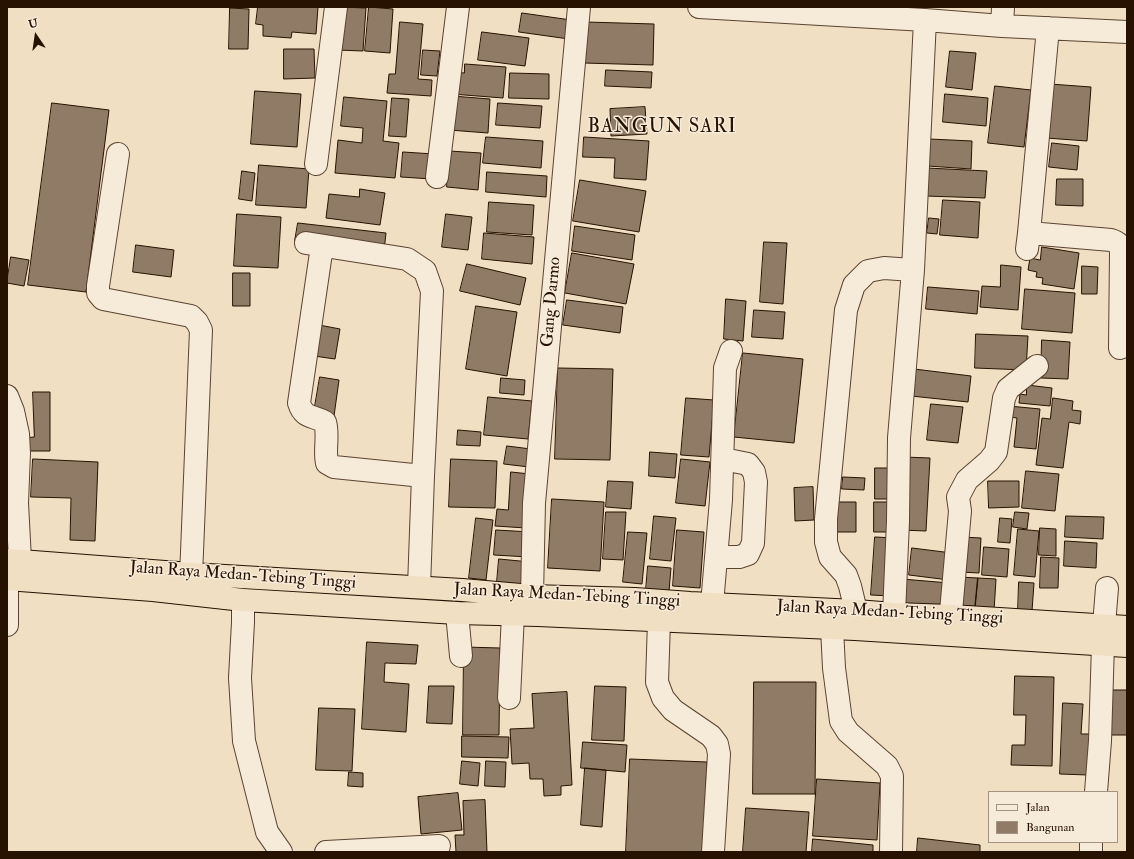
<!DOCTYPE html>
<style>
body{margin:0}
#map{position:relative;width:1134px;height:859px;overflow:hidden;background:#f1dfc4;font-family:"IM FELL Double Pica",serif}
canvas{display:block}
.frame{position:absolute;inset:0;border:8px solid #271100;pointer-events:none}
.legend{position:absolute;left:988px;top:791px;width:130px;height:52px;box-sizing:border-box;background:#f6ead9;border:1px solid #a39382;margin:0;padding:5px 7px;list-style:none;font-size:12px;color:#271100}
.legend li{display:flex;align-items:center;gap:8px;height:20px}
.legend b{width:20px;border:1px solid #a39382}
.north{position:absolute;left:16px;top:16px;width:40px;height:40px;-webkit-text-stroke:3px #f6ead9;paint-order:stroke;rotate:347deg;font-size:11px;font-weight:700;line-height:16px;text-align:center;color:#271100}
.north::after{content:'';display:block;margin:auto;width:14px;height:18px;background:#271100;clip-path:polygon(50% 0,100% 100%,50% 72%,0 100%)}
</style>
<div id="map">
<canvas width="1134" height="859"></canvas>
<div class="frame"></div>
<ul class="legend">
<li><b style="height:5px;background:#f6ead9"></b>Jalan</li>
<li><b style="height:11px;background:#907c66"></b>Bangunan</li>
</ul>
<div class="north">U</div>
</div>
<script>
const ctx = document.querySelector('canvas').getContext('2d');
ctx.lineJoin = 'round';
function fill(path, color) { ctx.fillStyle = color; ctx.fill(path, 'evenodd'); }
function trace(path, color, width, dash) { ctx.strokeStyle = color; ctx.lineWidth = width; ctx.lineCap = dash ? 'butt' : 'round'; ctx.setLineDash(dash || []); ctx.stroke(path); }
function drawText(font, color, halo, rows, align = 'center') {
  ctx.font = font + ' "IM FELL Double Pica",serif'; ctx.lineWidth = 3; ctx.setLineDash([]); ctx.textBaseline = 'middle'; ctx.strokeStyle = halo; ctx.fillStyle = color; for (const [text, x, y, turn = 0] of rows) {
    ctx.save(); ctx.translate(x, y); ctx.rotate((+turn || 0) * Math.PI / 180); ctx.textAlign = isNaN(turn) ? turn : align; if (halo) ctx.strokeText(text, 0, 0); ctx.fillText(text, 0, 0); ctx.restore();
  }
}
const building = new Path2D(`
 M258,7H318L316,34L292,32L291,38L263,36V25L256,24Z
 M340,7L366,8L363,51L337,50Z
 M369,7L393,9L390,53L365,51Z
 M230,8L249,9L248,49H229Z
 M522,13L571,20L569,39L519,32Z
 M400,22L423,24L418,79L432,80L431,96L387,93L389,74H395Z
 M586,22L654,24L653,65L584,63Z
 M482,32L529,38L525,66L478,60Z
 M284,49H314L315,78L284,79Z
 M423,50L440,51L437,76L421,75Z
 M950,51L976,53L972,90L946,87Z
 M465,64L506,67L503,98L452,94L454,72L464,73Z
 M606,70L652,72L651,88L605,86Z
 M510,73L549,74V99L509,98Z
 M1050,84L1091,87L1087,141L1046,138Z
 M995,86L1031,90L1024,147L988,143Z
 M255,91L301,94L297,147L251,144Z
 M945,94L988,98L986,126L943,122Z
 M452,96L490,99L488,133L449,130Z
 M344,97L387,101L383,141L399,143L395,178L335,173L338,140L362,143L363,128L341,126Z
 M392,98L409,99L406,137L389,136Z
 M52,103L109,110L86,292L28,285Z
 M498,103L542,106L540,128L496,125Z
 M645,107L647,134L611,136L610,109Z
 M486,137L543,141L541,168L483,163Z
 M584,137L649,141L646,180L614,178L615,158L583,157Z
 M929,139L972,141L971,169L928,166Z
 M1052,143L1079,146L1077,170L1049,167Z
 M449,151L481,153L478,190L447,187Z
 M403,152L434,154L432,179L401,177Z
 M259,165L309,169L306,208L256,205Z
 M927,168L987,171L985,198L926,196Z
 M242,171L255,173L252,201L239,199Z
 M487,172L547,176L546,197L486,192Z
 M1057,179H1083V206L1056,205Z
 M580,180L646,191L639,232L573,221Z
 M360,189L385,193L380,225L326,218L329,194L359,197Z
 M943,200L980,202L978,238L940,235Z
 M489,202L534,205L532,235L487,232Z
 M237,214L281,217L278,268L234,266Z
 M446,214L472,217L468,250L442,247Z
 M929,218L939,219L937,234L927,233Z
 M298,223L386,233L384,251L295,241Z
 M575,226L635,235L632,260L572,251Z
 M484,233L534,237L532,264L482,259Z
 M764,242L787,243L783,304L760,302Z
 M136,245L174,250L171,277L133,272Z
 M1042,247L1079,253L1074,289L1042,284L1043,278L1036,277L1037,272L1028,270L1030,258L1040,260Z
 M572,253L634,264L626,304L565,293Z
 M11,257L29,260L24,286L7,283Z
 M467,264L526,278L520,305L460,291Z
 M1001,265L1021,267L1018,310L980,307L982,286L1000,287Z
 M1082,266L1098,267L1097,294H1082Z
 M233,273H250V306H233Z
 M928,287L979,291L977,314L926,309Z
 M1025,289L1075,293L1072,333L1022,329Z
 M726,299L746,301L743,341L724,339Z
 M567,300L623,307L620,333L563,325Z
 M476,306L517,312L507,376L466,369Z
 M754,310L785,312L783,339L752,337Z
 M319,325L340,329L335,359L314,356Z
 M976,334L1028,336L1026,370L975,368Z
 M1042,340L1070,342L1068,379L1041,378Z
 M743,353L803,359L794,443L734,437Z
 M558,368L613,369L610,460L555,459Z
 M914,369L971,376L968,402L911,396Z
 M320,377L339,380L334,416L314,412Z
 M501,378L525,380L524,395L500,393Z
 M1027,385L1052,388L1050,406L1019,403L1020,394L1026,395Z
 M33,392H50V451H24V438L34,437Z
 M488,397L532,401L528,439L484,435Z
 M686,398L714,400L709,457L681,455Z
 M1053,398L1073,401L1072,410L1081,411L1080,424L1069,422L1063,468L1036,465L1042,418L1050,419Z
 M931,404L963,407L958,443L927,440Z
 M1009,406L1040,409L1036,449L1014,447L1017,418L1008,417Z
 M458,430L481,432L480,446L457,445Z
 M507,446L531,449L529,467L504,464Z
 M650,452L677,454L675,478L649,476Z
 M904,457L930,458L926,531L901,530Z
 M33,459L98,462L95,541L70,540L71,498L31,497Z
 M451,459L497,461L495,508L449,507Z
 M681,459L710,462L705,506L676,503Z
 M875,468H895V499H875Z
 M1026,471L1059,474L1055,511L1022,508Z
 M511,472L530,474L526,528L495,526L497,509L508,510Z
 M843,477L865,478L864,490L842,489Z
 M608,481L633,482L631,509L606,507Z
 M988,481H1019V507L989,508Z
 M813,487L814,520L795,521L794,488Z
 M552,499L604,502L600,571L548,568Z
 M835,502H856V532H836Z
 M874,502H895V532H874Z
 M606,512H626L623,560L603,559Z
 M1015,512L1029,513L1027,529L1013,527Z
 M654,516L676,518L671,561L650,559Z
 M1066,516L1104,517L1103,539L1065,537Z
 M476,518L493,520L486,580L469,578Z
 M1000,518L1012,519L1010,543L998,542Z
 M1040,528L1056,529V556L1039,555Z
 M1018,529L1039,531L1035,577L1014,575Z
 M496,530L531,532L529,557L494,555Z
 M677,530L704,532L700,588L673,586Z
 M628,532L647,533L642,584L623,582Z
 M875,537L895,538L892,596L871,595Z
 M962,537L981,538L979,573L960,572Z
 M1065,541L1097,543L1096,568L1064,566Z
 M984,547L1009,549L1007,577L982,575Z
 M912,548L952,553L949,580L909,575Z
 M1041,557L1059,558L1058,588H1040Z
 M499,559L530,562L528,585L497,582Z
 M648,566L671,568L669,591L646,590Z
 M959,577L978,578L975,609L957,608Z
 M978,578L996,579L994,611L975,609Z
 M902,579L949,583L947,607L900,603Z
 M1019,582L1034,583L1032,611H1018Z
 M367,642L418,645L416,664L385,663L384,682L409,684L406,732L362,729Z
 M464,647L500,648L499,735H463Z
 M1015,676L1054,677L1052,766L1011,765L1012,745H1025L1026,715H1014Z
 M754,682H816L815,794H753Z
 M429,686H454L452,724L427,723Z
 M595,686L626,687L624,741L592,740Z
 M1110,690H1127V735H1111Z
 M567,692L572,785L561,786V795L544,796L543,779H530L529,763L512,764L510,729L534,728L532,694Z
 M1063,703L1083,704L1081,734H1090L1088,775L1060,774Z
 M319,708L355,709L352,771L316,770Z
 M462,736L509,737L508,758L462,757Z
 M583,742L627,745L625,772L581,768Z
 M630,759L707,762L703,852H626Z
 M462,761L480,763L478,786L460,784Z
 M486,761L506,762L505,787L485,786Z
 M585,768L606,770L602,827L581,825Z
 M349,772L363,773V787L348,786Z
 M817,779L880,783L877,840L813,836Z
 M458,793L462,830L421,834L418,797Z
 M485,800L487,852H456L455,835H464L463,801Z
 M746,808L809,812L806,852H743Z
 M918,838L980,845V852H917Z
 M813,839L873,845V852H812Z`);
fill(building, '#907c66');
trace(building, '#271100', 1);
const minor = new Path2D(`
 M699,7L925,20L1002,26L1127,32
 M1002,26L1003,7
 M118,154L98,286V293L103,299L191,316L197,322L201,330L192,552L191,574
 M316,164L336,7
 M437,177L458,7
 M1029,233L1111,240C1118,242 1120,244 1121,252L1120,348
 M306,243L407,259L425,271L432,291L423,476L419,587
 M322,246L299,403C304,419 313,415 325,422C329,435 324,450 327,463L334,467L423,476
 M1027,249L1029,233L1048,28
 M7,396L13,411L18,434L19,453L17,503L20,560
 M716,557H739L748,554L753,543L756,482L754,472L748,464L723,459
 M532,596L534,503L579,7
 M243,600V622L240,678L244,741L267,832L281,852
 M712,604L721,500L725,368L731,351
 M856,611L850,586L846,575L830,557L826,542V519L846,310L854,285L868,271L884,268L913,270
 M457,613L461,656
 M894,614L898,521L899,438L913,270L925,20
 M659,621L657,682L663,698L673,710L711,736L717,744L719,754L713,852
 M7,625V579
 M1104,625L1107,588
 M832,628L834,668L841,721L848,732L887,766L892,776L891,852
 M949,634L960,511L958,497L967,480L989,461L996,452L1004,398L1008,389L1037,366
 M509,698L513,614
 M1096,792L1100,741L1103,644
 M326,852L439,846
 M1091,852V842`);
const highway = new Path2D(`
 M7,560L191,574L462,590L532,596L635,599L690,603L856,611L894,614L951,616L1127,627
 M7,579L153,590L243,600L457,613L538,615L855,629L1127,646`);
trace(minor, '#5a4431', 24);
trace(highway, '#271100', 24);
trace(minor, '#f6ead9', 22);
trace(highway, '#f1dfc4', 22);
drawText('17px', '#271100', '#f6ead9', [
 ["Gang Darmo",552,302,-85],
 ["Jalan Raya Medan-Tebing Tinggi",243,576,4],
 ["Jalan Raya Medan-Tebing Tinggi",567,596,3],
 ["Jalan Raya Medan-Tebing Tinggi",890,613,3]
]);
ctx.letterSpacing = '1px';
drawText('19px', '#271100', '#f6ead9', [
 ["BANGUN SARI",662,128]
]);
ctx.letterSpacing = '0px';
</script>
